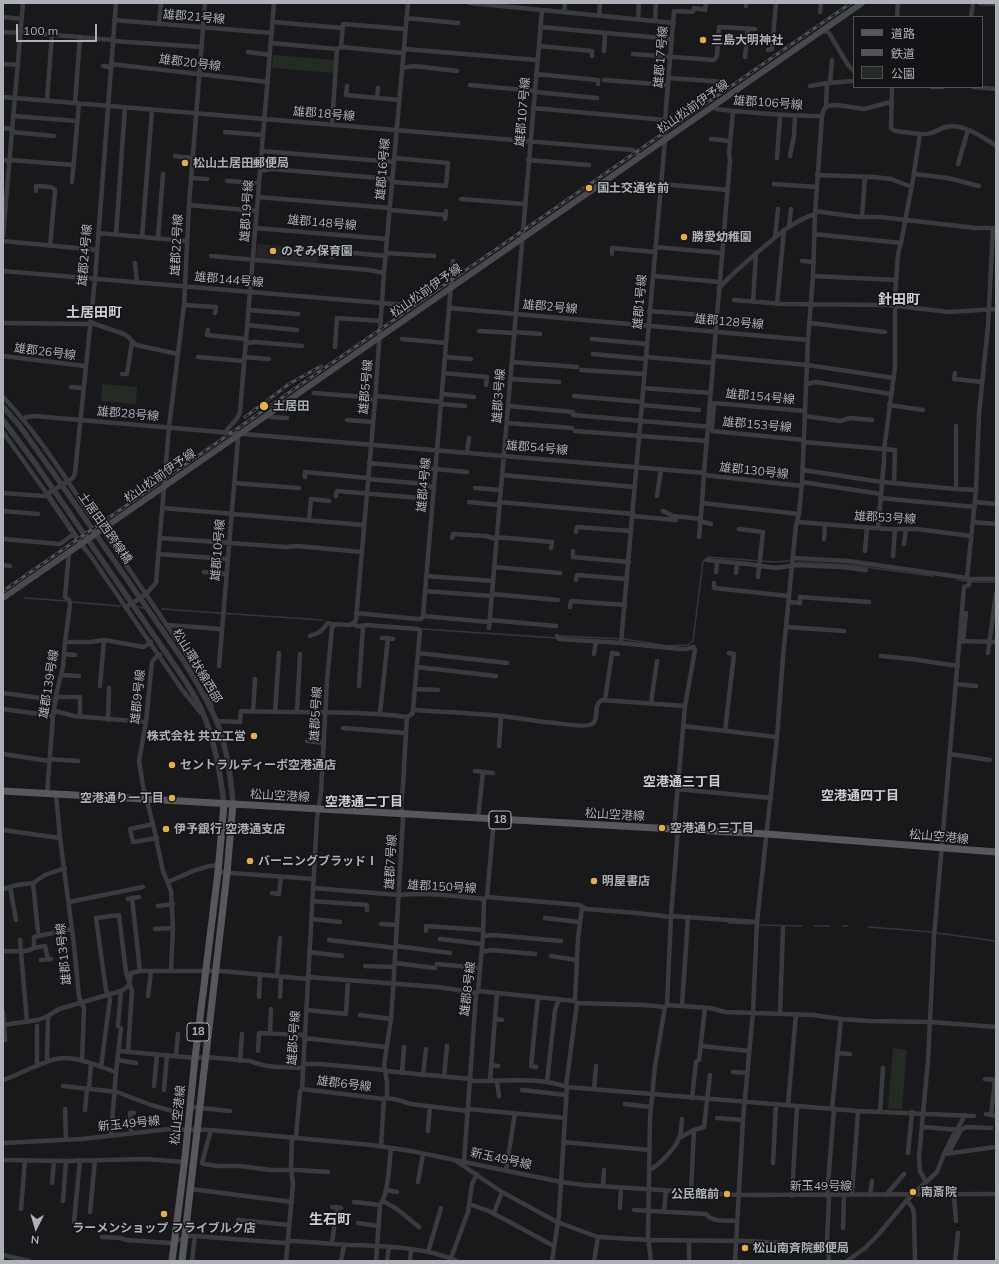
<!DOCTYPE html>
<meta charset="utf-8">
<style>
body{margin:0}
#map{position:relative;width:999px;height:1264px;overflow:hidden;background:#19191b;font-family:Mulish,"Noto Sans JP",sans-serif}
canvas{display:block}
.frame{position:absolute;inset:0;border:4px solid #acb0b9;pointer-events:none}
.legend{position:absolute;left:853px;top:16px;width:130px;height:72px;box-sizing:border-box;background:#141416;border:1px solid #515257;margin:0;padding:5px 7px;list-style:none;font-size:12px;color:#acb0b9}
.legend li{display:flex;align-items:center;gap:8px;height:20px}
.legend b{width:20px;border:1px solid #515257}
.north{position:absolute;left:16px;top:1208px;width:40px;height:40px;-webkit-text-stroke:3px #141416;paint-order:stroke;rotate:185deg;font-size:11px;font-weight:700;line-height:16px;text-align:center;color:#acb0b9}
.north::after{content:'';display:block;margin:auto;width:14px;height:18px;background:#acb0b9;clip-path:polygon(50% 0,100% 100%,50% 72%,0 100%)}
.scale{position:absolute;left:16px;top:24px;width:81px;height:18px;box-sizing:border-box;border:2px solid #acb0b9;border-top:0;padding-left:5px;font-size:12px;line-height:14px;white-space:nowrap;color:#acb0b9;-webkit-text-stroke:3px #141416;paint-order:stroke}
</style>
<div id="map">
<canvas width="999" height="1264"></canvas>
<div class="frame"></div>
<ul class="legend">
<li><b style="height:5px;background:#56585e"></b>道路</li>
<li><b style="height:5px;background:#515358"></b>鉄道</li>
<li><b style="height:11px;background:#232b24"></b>公園</li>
</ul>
<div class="north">N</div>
<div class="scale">100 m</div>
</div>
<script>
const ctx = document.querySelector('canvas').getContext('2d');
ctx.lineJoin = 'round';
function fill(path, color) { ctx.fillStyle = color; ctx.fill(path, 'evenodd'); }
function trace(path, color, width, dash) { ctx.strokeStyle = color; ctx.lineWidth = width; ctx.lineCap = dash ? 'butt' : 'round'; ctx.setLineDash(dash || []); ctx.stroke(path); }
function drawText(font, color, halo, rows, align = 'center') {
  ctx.font = font + ' Mulish,"Noto Sans JP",sans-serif'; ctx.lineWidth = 3; ctx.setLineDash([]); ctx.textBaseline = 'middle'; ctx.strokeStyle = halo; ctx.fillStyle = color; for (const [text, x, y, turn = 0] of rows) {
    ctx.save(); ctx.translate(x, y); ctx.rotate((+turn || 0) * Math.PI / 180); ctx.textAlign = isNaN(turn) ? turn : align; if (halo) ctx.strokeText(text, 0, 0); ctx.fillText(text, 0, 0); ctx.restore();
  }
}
fill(new Path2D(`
 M257,244L319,249L318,264L256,258Z`), '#252528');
fill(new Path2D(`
 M273,55L335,60L334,73L272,68Z
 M102,384L137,387L136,404L101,401Z
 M893,1048L907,1050L902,1109H888Z`), '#232b24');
trace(new Path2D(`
 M797,562L850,565L933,576
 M957,580L967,581
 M972,582H996
 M25,598L67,601
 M72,602L120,606
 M136,607L144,608
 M162,609L322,620
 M423,629L556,638L561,636L624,639L668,646L688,645L693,641L703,562L708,557L774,562L789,561
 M728,923L751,924
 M759,925L802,926
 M814,926H829
 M843,926H848
 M868,927L933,932
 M937,933L996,941`), '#30383e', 1.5);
trace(new Path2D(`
 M470,3L542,10
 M980,3L996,4
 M746,6V3
 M564,12L565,3
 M820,12L821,3
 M599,15L600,3
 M3,17L21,19
 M897,17L898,3
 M971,17L973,3
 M406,18L458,23
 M638,19L639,3
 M114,20L272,33
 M655,21L656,3
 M273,22L342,28
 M159,24L161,3
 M540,27L672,39
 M822,30L829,33L848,65L854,71
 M3,32L20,33
 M20,32L113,40
 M113,41L202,47
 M271,43L337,49L339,48
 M717,43L737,44
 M539,46L592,51V56
 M404,49L537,60
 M768,50L772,49L776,3
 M604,51L605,34
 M248,52L270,55
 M403,53L341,47L343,24L405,29
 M633,54L714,60L717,56L719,27L755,29
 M745,57L748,29
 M3,64L18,65
 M111,64L268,82
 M103,66L110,67
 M402,68L414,66L457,71
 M536,74L598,80V84
 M669,78L724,82
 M604,80L668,85
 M830,83L832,60
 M470,85L535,91
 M347,86L346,95L399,100
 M810,86L827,83L853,81
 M932,87H943
 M974,87L996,89
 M535,92L597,98
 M3,97L633,150L640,156
 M377,98L378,88
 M47,100L52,35
 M75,103L80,37
 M713,106L716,109C752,113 786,116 822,116
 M826,107L827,83
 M533,108L665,120
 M13,116L77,121
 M332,125L337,49
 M3,128L12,129
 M12,132L54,136
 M225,132L263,135
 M920,134C933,135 935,130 946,127C963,123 982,137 995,145
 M711,139L730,141
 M262,151L394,162
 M175,156L192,158
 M790,156L794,136L795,116
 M777,158L780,116
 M3,160L10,161
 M10,160L74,165
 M528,160L589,165
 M192,161L261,166
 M958,164L968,130
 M260,171L271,169L392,179
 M914,174L948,178L979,186
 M817,175L874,177L891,179L912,187
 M191,178L207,179
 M227,181L259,183
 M72,182L79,103
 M392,182L446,186L448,163L394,158
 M661,184L728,190
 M774,184L817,187
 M36,191V186L51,187L55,190V192L50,246
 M258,197L390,208
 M461,199L524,204
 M189,205L257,211
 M390,210L446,215
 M815,211L858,217H880L976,228H994
 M862,217L865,177
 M445,219L446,211
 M243,223L244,210
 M789,227L791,209
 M256,228L387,239
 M98,233L186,241
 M814,234L901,243L913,179L920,134L895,131L891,128L892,87
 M116,235L125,107
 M3,236L23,3
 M142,237L152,110
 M775,237L778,209
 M158,238L163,174
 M3,241L97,250
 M655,247L722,253
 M386,253L434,256
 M612,254V248L655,252
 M211,256L369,270L384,273
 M332,257L333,251L386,256
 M802,261L814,262
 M135,263L137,283
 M3,271L405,305
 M653,276L720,282
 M813,276L896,280
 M719,288C734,272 748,260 765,246C780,233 796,220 815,214
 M734,300L784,304L888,305L949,312L996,309
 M753,302L756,253
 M777,304L784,230
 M184,305L216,307L215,313
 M449,308L808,340
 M248,310L298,314
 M649,311L717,316
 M3,323L88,324L92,323L124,334C130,337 131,341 136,345L178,354
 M810,323L885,332
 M247,325L297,330
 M208,330L207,335L246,339
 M479,331L514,333
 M514,332L540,334
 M402,339L446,343
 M592,339L647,344
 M246,343L255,342L302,346
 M335,347L337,318L381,321
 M593,354L646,359
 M3,356L85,366
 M714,356L807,365L894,378
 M198,357L244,361
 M244,357L269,359
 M445,357L471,359
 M646,357L713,363
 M512,362L577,367
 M581,370L645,374
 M443,373L487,377L486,385
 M955,373L954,379L982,382
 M122,374H127L132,342
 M510,379L559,382
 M806,384L816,382L891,394
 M71,387L83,388
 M643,388L710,393
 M314,393L364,397L375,401
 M442,394L474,397
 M376,396L441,402
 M574,396L642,402
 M3,397C37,432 63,475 91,516
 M441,404L465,406
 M642,405L699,410
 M889,405L923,410
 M508,406L573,412
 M268,414L271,417L287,418
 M573,415L712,427L714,403L805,411
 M805,416L840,421L850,418L872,420
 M23,420L26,417L34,416L232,433L237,436L238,439L219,666
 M347,420L373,422
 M507,423L572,428
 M956,426V489L976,490
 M712,427V431L804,440
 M575,431L707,441
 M3,432L47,494
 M226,432C230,424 238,421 240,412L274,3
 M232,433L704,473L702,503L799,514
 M804,442L895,450L894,483
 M467,452L469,438
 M369,463L435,469
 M435,469L467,472
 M803,470L882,482L956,489
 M704,473L730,160L729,154L733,111
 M502,475L635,487
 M704,475L802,486
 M305,477V472L368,478
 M368,479L426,484L433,488
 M802,482L881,494
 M234,483L299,488
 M475,488L500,490
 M3,493L44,496L73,478L75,473L95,279L116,3
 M336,496L337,491L420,498
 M657,496L661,469
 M880,498L975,507
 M469,502L499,505
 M499,502L633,514
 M975,502L996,504
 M163,508L364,525
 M3,511L38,514
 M663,511L673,516L701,519
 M632,516L676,520
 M309,520L311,499L329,501
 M700,521L711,524
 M797,522L887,529H917L971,536
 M973,522L996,524
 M878,528L884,461V450L895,367V295L898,254L901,243
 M103,529L106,535L207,685L212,710
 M739,529L763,532L758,577
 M576,532L577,527L631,531
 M496,537L552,542L551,548
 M699,537L702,503
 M160,538L286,547L297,546L362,552
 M452,538L453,534L486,536L496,539
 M3,539L60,544L74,534
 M824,539L825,524
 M81,544L90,555L183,691L201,713
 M904,544L906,529
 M573,551V557L629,562
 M865,551L867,527
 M158,554L227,559
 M893,556L895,529
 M793,558L848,561L967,578
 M707,560L747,564L776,568L796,565L842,567L866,570
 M3,565L10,566
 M494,567L560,573
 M204,572L226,574
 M716,572L717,561
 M736,573L737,563
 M426,576L493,581
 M969,579H996
 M576,580L577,575L627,579
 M714,583V588L789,596
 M425,591L492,596
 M492,594L558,600
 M789,602L800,603V597L869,602
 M126,607L145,595L156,583L169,427L184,305L189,205L205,3
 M570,607L571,601L625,605
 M356,613L417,619H421L423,616L453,261
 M423,616L489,622
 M490,620L556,626
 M353,624C356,627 362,626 366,625L418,629L420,630L413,710L412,714L407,717L403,785L401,806L403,820L393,991L391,1019L384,1065L387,1082V1098
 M167,625L221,629
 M786,627L844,631
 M489,628L542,10L674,23
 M310,636L320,632L328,623L334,625
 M557,636L559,639L621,643L680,649H686L694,647L695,650L685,706
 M382,638L393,639
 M960,641L996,642
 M963,641L966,613
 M65,642L70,605L69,600L65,597L69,552
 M621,643L665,140L664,133L674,11L693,12L694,8L705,10L706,3
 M418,653L507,663
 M988,653L996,593
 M64,654L75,655
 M594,654L596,641
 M160,655L155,658L152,662L146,722L139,761L143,786L153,824L163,871L171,891L173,928L171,971
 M881,656L911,659L958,666
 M417,667L496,676
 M62,675L79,676
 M956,684L976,686
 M100,686L104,640
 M359,686L363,626
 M415,689L438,690
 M3,693L56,700
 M56,697H80V717
 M605,700L612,653L618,654
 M651,703L657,661
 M3,709L53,716
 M413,710C443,712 472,713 502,716C520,718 538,722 556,723C564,724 586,728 592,724C600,719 592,705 602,700L685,706L674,829
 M55,711L74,716L146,722
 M253,712L255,679
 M275,712L279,653
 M297,712L300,654
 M380,713L388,638
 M108,720L109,688
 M216,721L240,722L241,711C297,713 352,710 407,717
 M683,726L777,737
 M343,728L406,733
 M725,731L734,654L729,653
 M307,741L324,743
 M499,746L501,716
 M3,754L49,761
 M950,754L990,760
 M49,759L78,761
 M475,771L493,773
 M677,789L771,798
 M47,794L53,716L57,691L63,667L65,642H91L104,640L144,647L151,642
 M56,794L60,838L74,945L79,997L84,1008L82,1061
 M478,818L483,772
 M153,824L130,829L133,842L157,838
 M3,830L60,838
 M218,872L314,879
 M168,882C185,875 200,866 219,865
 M33,883L38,932
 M10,887L16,920
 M313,888L399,895C427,892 456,896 484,899
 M3,889L17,885L33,883L45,875L65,868
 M272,893L279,894L281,877
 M487,897L579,905L586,909L637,913L671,917
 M132,898L140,971
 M128,899L139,897
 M312,901L367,905V910
 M69,902L143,887
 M158,906L173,904
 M671,916L757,922
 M545,918L579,922
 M312,919L340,922
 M381,924L397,925
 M155,929L173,928
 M426,931V926L483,930
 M483,936L494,935L561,941
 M440,939L482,944
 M20,940L27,1022
 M329,940L396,948
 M396,946L450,953
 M34,948L45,946L48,959
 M3,951C13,951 26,953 34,948V937L72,929
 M309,952L342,956
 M482,952L491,950L535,954
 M551,956L577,960
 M41,960L51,959
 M395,963L435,968
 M437,964L480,968
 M365,966L394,967
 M277,976L280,938
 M308,977L438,987L477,993
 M478,991L575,1001L577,1003L644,1005L665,1007
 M148,996L151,971
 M259,997L260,974
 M280,997L281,977
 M575,1001L578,938L582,907
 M667,1005L710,1008L725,1012L813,1015L841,1019L870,1021L931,1022L996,1027
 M682,1006L688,917
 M306,1010L346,1014L348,980
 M3,1012L5,1040
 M780,1014L783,928
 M360,1015L391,1019
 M495,1019L502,1020
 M3,1025L38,1020L48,1016L59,1009L121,991C130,986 130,982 131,973L140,971H221L308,979
 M37,1026V1066
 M118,1026L121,991
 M270,1033L271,1009
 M304,1038L386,1047
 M701,1046L749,1051
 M119,1051L195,1058L206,1057L250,1061C266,1068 284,1067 302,1068
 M258,1051L259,1033L305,1035
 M837,1053L850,1054
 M176,1056L178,1034
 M118,1060L136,1063
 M240,1061L242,1034
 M47,1062L48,1016
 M303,1064H320L385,1070
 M491,1065L498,1066
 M101,1067L110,999L106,990L96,918L119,915L126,972L132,991L128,1052
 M536,1067L531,1066L538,997
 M386,1071L471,1079
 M116,1072L121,1028
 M733,1072L747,1073
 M402,1073L404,1047
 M423,1075L426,1049
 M444,1077L447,1046
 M985,1079L996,1080
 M3,1080C21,1074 47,1058 65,1058C82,1058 100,1067 116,1072L111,1135
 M471,1081C499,1081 541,1077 567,1087L858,1111L974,1116
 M490,1081L497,993
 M497,1081L499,1096
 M547,1082L555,1010L559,999
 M63,1086L117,1092L151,1105L176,1112L179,1129
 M154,1086L157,1055
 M566,1086L577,1003
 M89,1088L91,1064
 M302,1089L384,1099
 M594,1089L596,1066
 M164,1090L167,1055
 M522,1090L566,1095
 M387,1098L398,1100L411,1104L468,1111
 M692,1098L696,1062L699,1060L705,1008
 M625,1104L651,1107
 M788,1105L796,1014
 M190,1107L230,1111
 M65,1109L66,1140
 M468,1109L565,1118L567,1087
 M832,1109L841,1019
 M85,1110L87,1088
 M880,1112L883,1068
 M986,1114L996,1116
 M991,1115L995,1080
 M717,1118L743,1120
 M923,1127L961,1130L966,1127L991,1128
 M211,1130L203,1159L202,1163L203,1164L218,1166H240L270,1170H298L328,1172
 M957,1130L965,1115
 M428,1131L430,1107
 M131,1133L130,1113H134
 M296,1137L300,1092L302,1089L317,818L321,792L327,681L332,628L335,624C343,624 351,628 356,620L375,401L384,273L408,3
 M679,1138L694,1130L704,1127L710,1075
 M563,1142L650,1150
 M3,1143L82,1139L169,1129L211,1130L372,1145L411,1151L561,1182L584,1185L738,1195L996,1194
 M381,1146L384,1099L385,1098
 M908,1153L912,1112
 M944,1154L956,1130
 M948,1154L961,1130
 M3,1160L66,1161L145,1159L185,1162
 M456,1161L502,1192L557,1222L598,1237L649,1240L748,1241L827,1246
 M464,1162L476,995L478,991L483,936L484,899L487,897L494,819
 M773,1163L776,1104
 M506,1170L515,1113
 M649,1170C659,1166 676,1147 679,1138C682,1132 681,1126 682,1119
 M418,1182L423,1154
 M926,1182L920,1171L919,1157L928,1061L934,937L964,587L969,585V579L967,578L976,490L979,414L988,326L993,228
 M52,1183L54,1161
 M603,1186L604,1170
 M191,1189L292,1202
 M386,1190L397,1192
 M691,1192L694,1130
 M852,1195L858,1111
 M870,1195L872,1181
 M886,1195L904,1174
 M954,1195L956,1221
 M792,1196L797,1106
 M827,1196L834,1109
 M829,1196L827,1241L829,1261
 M63,1201L66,1161
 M383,1201L397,1209L419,1227
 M354,1202L380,1205
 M469,1204L489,1211L554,1246
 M332,1207L341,1208
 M620,1208L621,1188
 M21,1209L25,1160
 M634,1210L706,1214C713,1223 727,1220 737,1221
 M90,1212L95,1160
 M664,1212L666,1190
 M494,1213L502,1192
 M238,1220L289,1225
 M74,1222L80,1160
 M358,1223L379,1226
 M843,1228L844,1195
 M102,1237L121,1238L126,1240L170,1243L189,1236H195L284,1243L291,1241C311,1242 330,1244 349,1245C384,1246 426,1247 457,1261
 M332,1243L337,1207
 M428,1252L441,1208
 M3,1255L29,1261
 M451,1258L468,1212L472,1184L477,1174
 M192,1261L195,1236
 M286,1261L293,1184L291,1168L292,1137
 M341,1261L344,1245
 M376,1261L380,1205C389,1192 389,1164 391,1148
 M387,1261L389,1247
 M410,1261L411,1250
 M552,1261L559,1215L565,1118
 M594,1261L598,1237
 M651,1261L648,1237L650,1118L655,1066L665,1007L667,1005L671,916L678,829
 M689,1261V1241
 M735,1261L743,1120L753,1012L757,922L777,737L783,657L796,525L799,514L802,482L808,340L813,276L815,214L822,116L824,109L828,106L837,105L864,109L891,102
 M847,1261L865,1248L878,1235L907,1200
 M915,1261L914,1215L913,1209L907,1200L937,1172L944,1154L996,1147
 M955,1261L958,1233`), '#3a3b3f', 4.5);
trace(new Path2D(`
 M3,407L19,425L57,478L185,663C196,682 208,701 216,720C227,747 231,776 233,804
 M3,420L35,463L182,676C189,687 197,699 202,711C215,741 220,772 224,804
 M47,494L81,544`), '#3a3b3f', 5.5);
trace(new Path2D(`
 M3,598L862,3`), '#484a4f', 6);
trace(new Path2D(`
 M3,791L674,829L767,834L996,852
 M172,1261L185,1157L195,1058L218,872L224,804
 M182,1261L227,873L233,804`), '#56585e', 7);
const rail = new Path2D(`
 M245,417L289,384L321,366
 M3,591L851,3`);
trace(rail, '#515358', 3);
trace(rail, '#141416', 1.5, [4.5]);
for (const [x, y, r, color] of [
 [703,40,4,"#e4af47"],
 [185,163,4,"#e4af47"],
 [589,188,4,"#e4af47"],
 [684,237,4,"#e4af47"],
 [273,251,4,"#e4af47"],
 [264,406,5,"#e4af47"],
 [254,736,4,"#e4af47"],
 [172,765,4,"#e4af47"],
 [172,798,4,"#e4af47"],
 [662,828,4,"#e4af47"],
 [166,829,4,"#e4af47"],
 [250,861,4,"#e4af47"],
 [594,881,4,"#e4af47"],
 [913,1192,4,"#e4af47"],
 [727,1194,4,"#e4af47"],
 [164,1214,4,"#e4af47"],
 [745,1248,4,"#e4af47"]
]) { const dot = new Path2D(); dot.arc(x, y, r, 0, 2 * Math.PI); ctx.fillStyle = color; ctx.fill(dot); trace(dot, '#141416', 1.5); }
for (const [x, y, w] of [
 [500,820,22],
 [198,1032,22]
]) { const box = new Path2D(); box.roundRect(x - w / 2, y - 9, w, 18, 3); ctx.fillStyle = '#141416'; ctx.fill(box); trace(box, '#acb0b9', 1); }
drawText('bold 11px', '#acb0b9', null, [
 ["18",500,820],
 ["18",198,1032]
]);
drawText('12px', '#acb0b9', '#141416', [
 ["雄郡21号線",194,17,5],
 ["雄郡17号線",661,57,-85],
 ["雄郡20号線",190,63,7],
 ["雄郡106号線",768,103,4],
 ["松山松前伊予線",693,107,-35],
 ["雄郡107号線",523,112,-85],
 ["雄郡18号線",324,114,5],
 ["雄郡16号線",383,169,-85],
 ["雄郡19号線",247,211,-86],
 ["雄郡148号線",322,223,5],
 ["雄郡22号線",177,245,-87],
 ["雄郡24号線",85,255,-85],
 ["雄郡144号線",229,280,5],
 ["松山松前伊予線",426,291,-35],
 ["雄郡1号線",640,302,-85],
 ["雄郡2号線",550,307,5],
 ["雄郡128号線",729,322,5],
 ["雄郡26号線",45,352,7],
 ["雄郡5号線",366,387,-85],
 ["雄郡3号線",499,396,-86],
 ["雄郡154号線",760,397,5],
 ["雄郡28号線",128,414,5],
 ["雄郡153号線",757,425,5],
 ["雄郡54号線",537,448,5],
 ["雄郡130号線",754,471,6],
 ["松山松前伊予線",160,476,-35],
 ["雄郡4号線",424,485,-85],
 ["雄郡53号線",885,518,3],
 ["土居田西跨線橋",105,528,55],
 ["雄郡10号線",218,550,-85],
 ["松山環状線西部",197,666,59],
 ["雄郡139号線",49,684,-81],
 ["雄郡9号線",138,697,-84],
 ["雄郡5号線",316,714,-87],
 ["松山空港線",280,796,3],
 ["松山空港線",615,815,3],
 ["松山空港線",939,837,5],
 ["雄郡7号線",391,862,-87],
 ["雄郡150号線",442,887,3],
 ["雄郡13号線",64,954,-96],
 ["雄郡8号線",468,989,-83],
 ["雄郡5号線",294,1038,-86],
 ["雄郡6号線",344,1084,7],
 ["松山空港線",178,1115,-84],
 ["新玉49号線",129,1124,-6],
 ["新玉49号線",501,1159,12],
 ["新玉49号線",821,1186]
]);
drawText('bold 12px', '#acb0b9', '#141416', [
 ["三島大明神社",711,40],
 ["松山土居田郵便局",193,163],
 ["国土交通省前",597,188],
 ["勝愛幼稚園",692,237],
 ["のぞみ保育園",281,251],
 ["土居田",273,406],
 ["株式会社 共立工営",246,736,"right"],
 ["セントラルディーボ空港通店",180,765],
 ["空港通り一丁目",164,798,"right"],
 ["空港通り三丁目",670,828],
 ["伊予銀行 空港通支店",174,829],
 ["バーニングブラッドⅠ",258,861],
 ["明屋書店",602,881],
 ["南斎院",921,1192],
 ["公民館前",719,1194,"right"],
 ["ラーメンショップ フライブルク店",164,1228,"center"],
 ["松山南斉院郵便局",753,1248]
], 'left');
drawText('bold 13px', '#cdcfd6', '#141416', [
 ["空港通三丁目",682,782],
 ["空港通四丁目",860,796],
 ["空港通二丁目",364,802]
]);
drawText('bold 14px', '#cdcfd6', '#141416', [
 ["針田町",899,300],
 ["土居田町",94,313],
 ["生石町",330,1220]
]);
</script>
